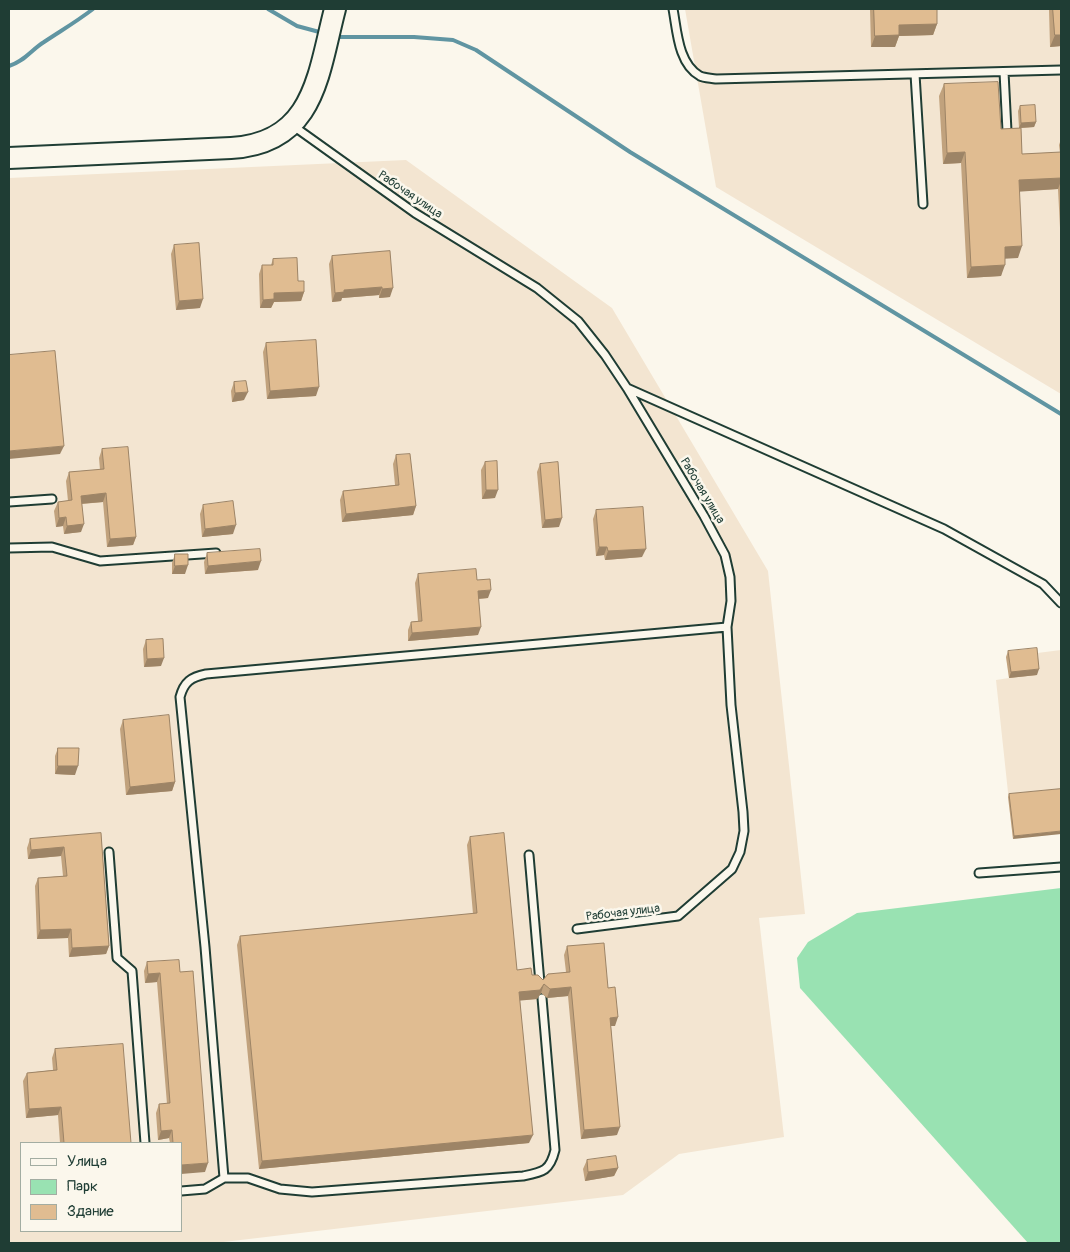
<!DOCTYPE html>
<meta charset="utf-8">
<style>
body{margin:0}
#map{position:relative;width:1070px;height:1252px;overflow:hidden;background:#fbf7ec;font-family:Pangolin,sans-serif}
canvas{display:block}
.frame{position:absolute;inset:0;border:10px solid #1f3d34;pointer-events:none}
.legend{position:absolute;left:20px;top:1142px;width:162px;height:90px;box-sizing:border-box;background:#fbf7ec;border:1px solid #a3ada2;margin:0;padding:6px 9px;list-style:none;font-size:15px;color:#1f3d34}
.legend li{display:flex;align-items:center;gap:10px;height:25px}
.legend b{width:25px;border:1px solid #a3ada2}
</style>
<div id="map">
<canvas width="1070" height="1252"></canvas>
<div class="frame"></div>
<ul class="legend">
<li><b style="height:6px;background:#fbf7ec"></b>Улица</li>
<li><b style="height:14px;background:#99e2b2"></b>Парк</li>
<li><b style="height:14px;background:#e0bc91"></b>Здание</li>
</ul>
</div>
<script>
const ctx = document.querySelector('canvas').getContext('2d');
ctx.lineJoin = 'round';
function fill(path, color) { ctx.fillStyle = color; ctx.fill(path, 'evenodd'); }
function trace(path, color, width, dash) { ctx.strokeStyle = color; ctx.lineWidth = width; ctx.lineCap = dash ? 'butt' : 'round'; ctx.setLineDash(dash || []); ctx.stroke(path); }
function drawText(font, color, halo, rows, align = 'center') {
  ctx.font = font + ' Pangolin,sans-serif'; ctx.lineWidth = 5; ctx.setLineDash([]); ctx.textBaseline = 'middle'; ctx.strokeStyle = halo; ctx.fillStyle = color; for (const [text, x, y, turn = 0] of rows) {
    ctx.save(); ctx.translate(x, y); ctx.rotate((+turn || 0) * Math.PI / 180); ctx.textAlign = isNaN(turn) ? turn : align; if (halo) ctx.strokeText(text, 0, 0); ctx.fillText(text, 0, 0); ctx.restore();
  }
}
fill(new Path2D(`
 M685,9H1061V394L716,187Z
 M406,160L612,308L768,571L805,914L759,918L784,1137L679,1154L623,1195L215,1243H9V178ZM21,1143H181V1231H21Z
 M1061,650V834L1013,839L996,680L1009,678L1006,657Z`), '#f3e5d1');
fill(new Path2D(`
 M1061,888V1243H1028L800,988L797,958L808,942L857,913Z`), '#99e2b2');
trace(new Path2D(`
 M268,9L297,26L323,33
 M335,37H414L453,40L476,50L630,152L1061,414
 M9,66C25,61 31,50 44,42C62,30 76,22 93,9`), '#6095a2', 4);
const lane = new Path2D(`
 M673,9C677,30 678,64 700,76C704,78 711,78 716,79L1061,70
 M1004,72L1007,131
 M915,74L923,204
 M292,125L415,213L537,288L578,321L605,355L627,388L704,516L725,555L730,577L731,601L727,627L731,705L743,812L744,831L740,852L732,869L678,916L577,929
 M627,388L944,529L1043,584L1061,603
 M9,502L52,499
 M9,548L52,547L100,561L216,553
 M109,852L117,958L132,971L145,1143
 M529,855L540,983
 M979,873L1061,867
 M224,1178L205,947L180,697C184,682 191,677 206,674L727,627
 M181,1191L205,1189L224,1178H248L280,1189L312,1192L523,1176C543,1172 550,1171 555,1150L542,998`);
const secondary = new Path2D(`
 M9,158L231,148C315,143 318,74 335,9`);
trace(lane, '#1f3d34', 11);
trace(secondary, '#1f3d34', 24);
trace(lane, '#fbf7ec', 7);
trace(secondary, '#fbf7ec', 20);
fill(new Path2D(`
 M870,9H937V24L933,35L899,36L895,47H871Z
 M1049,9H1061V46L1050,47Z
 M944,84L1001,129L1019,128L1018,111L1020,106L1036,122L1034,127L1021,128L1022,154L1060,153L1059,145L1061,139V247L1058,189L1019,191L1018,258H1005L1001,276L967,278L961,163L943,164L939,96Z
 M174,245L200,308L176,310L171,254Z
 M390,251V297L379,298V295L342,298L341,301L332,302L329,264L332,256Z
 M273,259L298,281L304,292L301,301L274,302L271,308H260L259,274L262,265H271Z
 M266,343L316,396L267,399L263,352Z
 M234,382L244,400L232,402L231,391Z
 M102,449L136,537L133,545L107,547L103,502L82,504L81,532L64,534L63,526L56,527L54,511L58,502L68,501L66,481L69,472L100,470L99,458Z
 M396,455L416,506L413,515L342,522L340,500L343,491L395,485L393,464Z
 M485,462L495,498L482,499L481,470Z
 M540,464L559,527L542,528L537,472Z
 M203,505L233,534L202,537L200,514Z
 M596,510L642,557L605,560L604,555L596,556L593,519Z
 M207,553L258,570L205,574L204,562Z
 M175,554L185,574H172V563Z
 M418,574L477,580L488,598L479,599L478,635L408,641V630L411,622L418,621L415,583Z
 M146,640L161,666L144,667L143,649Z
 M1008,651L1037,675L1009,678L1006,657Z
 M123,720L175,782L172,791L126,795L120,729Z
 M58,748L75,775L55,774V756Z
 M1061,789L1013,839L1008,797L1009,794Z
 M101,833L109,946L106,954L69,957L68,938L37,939L35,886L38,878L63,876L61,856L28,859L27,848L30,839Z
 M470,837L517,970L543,980L566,972L564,955L567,946L608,988L615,1026H611L617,1135L581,1139L568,996L547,998L541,993L537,999L520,1000L529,1143L259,1169L237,945L240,936L473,914L467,845Z
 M147,962L180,972L205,1172L181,1143H170L169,1138L158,1140L156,1113L159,1104H167L157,982L145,983L144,971Z
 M55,1049L131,1143H60L58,1115L26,1118L23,1081L27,1073L53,1070L52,1058Z
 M587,1160L618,1168L614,1176L585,1181L583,1169Z`), '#c1a27d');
fill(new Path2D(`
 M937,24L933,35L899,36L895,47H871L875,36L899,25Z
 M1055,35H1061V46L1050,47Z
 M1036,122L1034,127L1019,128L1021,123Z
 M965,152L961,163L943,164L947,153Z
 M1061,178V181L1058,189L1015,192L1019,180Z
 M1022,246L1018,258L1000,259L1005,247Z
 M1005,265L1001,276L967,278L971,267Z
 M382,287L379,295L342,298L341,301L332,302L335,293L344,290Z
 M393,288L390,297L379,298L382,289Z
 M304,292L301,301L274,302L271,308H260L263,300L274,293Z
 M203,299L200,308L176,310L179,301Z
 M319,387L316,396L267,399L270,391Z
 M248,392L244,400L232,402L235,393Z
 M64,446L60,454L9,459V451Z
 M486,490H498L495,498L482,499Z
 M106,493L103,502L78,504L81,496Z
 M416,506L413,515L342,522L346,514Z
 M66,517L63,526L56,527L59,518Z
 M562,518L559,527L542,528L545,520Z
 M84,524L81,532L64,534L67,526Z
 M236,525L233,534L202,537L205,529Z
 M136,537L133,545L107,547L110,539Z
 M599,547H607L604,555L596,556Z
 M646,549L642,557L605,560L608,551Z
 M261,561L258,570L205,574L208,566Z
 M188,565L185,574H172L175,566Z
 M491,590L488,598L475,599L478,591Z
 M481,627L478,635L408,641L412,633Z
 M164,658L161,666L144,667L147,659Z
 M1039,669L1037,675L1009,678L1011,672Z
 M58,766H78L75,775L55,774Z
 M175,782L172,791L126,795L130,787Z
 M1061,831V834L1013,839L1014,836Z
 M64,847L61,856L28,859L31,850Z
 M71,929L68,938L37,939L40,930Z
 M109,946L106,954L69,957L72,948Z
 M160,973L157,982L145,983L148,974Z
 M544,984L541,993L537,999L516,1001L519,992Z
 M571,987L568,996L547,998L550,989Z
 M618,1017L615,1026H607L610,1018Z
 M61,1107L58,1115L26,1118L29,1109Z
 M620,1127L617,1135L581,1139L584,1130Z
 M172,1130L169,1138L158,1140L161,1131Z
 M533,1135L529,1143L259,1169L262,1161Z
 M208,1163L205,1172L181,1174V1165Z
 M618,1168L614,1176L585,1181L588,1172Z`), '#9d8466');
const building = new Path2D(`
 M874,9H937V24L899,25V35L875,36Z
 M1053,9H1061V35H1055Z
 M998,82L1001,129L1021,128L1022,154L1061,152V178L1019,180L1022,246L1005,247V265L971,267L965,152L947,153L944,84Z
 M1035,105L1036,122L1021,123L1020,106Z
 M199,243L203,299L179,301L174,245Z
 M390,251L393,288L382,289V287L344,290V292L335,293L332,256Z
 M297,258L298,281H304V292L274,293V299L263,300L262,265H273V259Z
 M316,340L319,387L270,391L266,343Z
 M55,351L64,446L9,451V355Z
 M246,381L248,392L235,393L234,382Z
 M128,447L136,537L110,539L106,493L81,496L84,524L67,526L66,517L59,518L58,502L72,500L69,472L104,469L102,449Z
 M410,454L416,506L346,514L343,491L399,485L396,455Z
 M497,461L498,490H486L485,462Z
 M558,462L562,518L545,520L540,464Z
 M233,501L236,525L205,529L203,505Z
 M643,507L646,549L608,551L607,547H599L596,510Z
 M260,549L261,561L208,566L207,553Z
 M175,554H188V565L175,566Z
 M476,569L477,580L490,579L491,590L478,591L481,627L412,633L411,622L422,621L418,574Z
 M163,639L164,658L147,659L146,640Z
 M1037,648L1039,669L1011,672L1008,651Z
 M169,715L175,782L130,787L123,720Z
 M58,748H79L78,766H58Z
 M1061,789V831L1014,836L1009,794Z
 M101,833L109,946L72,948L71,929L40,930L38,878L67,876L64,847L31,850L30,839Z
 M504,833L517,970L531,968L532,975H538L543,980L548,974L570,972L567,946L604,943L608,988L615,987L618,1017L610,1018L620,1127L584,1130L571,987L550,989L544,984L540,990L519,992L533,1135L262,1161L240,936L477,913L470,837Z
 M179,960L180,972L193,971L208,1163L181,1165V1143H173L172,1130L161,1131L159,1104L170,1103L160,973L148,974L147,962Z
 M123,1044L131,1143H64L61,1107L29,1109L27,1073L57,1070L55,1049Z
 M616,1156L618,1168L588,1172L587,1160Z`);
fill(building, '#e0bc91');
trace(building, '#9d8466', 1);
drawText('12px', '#1f3d34', '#fbf7ec', [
 ["Рабочая улица",410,195,34],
 ["Рабочая улица",702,491,59],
 ["Рабочая улица",623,913,-7]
]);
</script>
